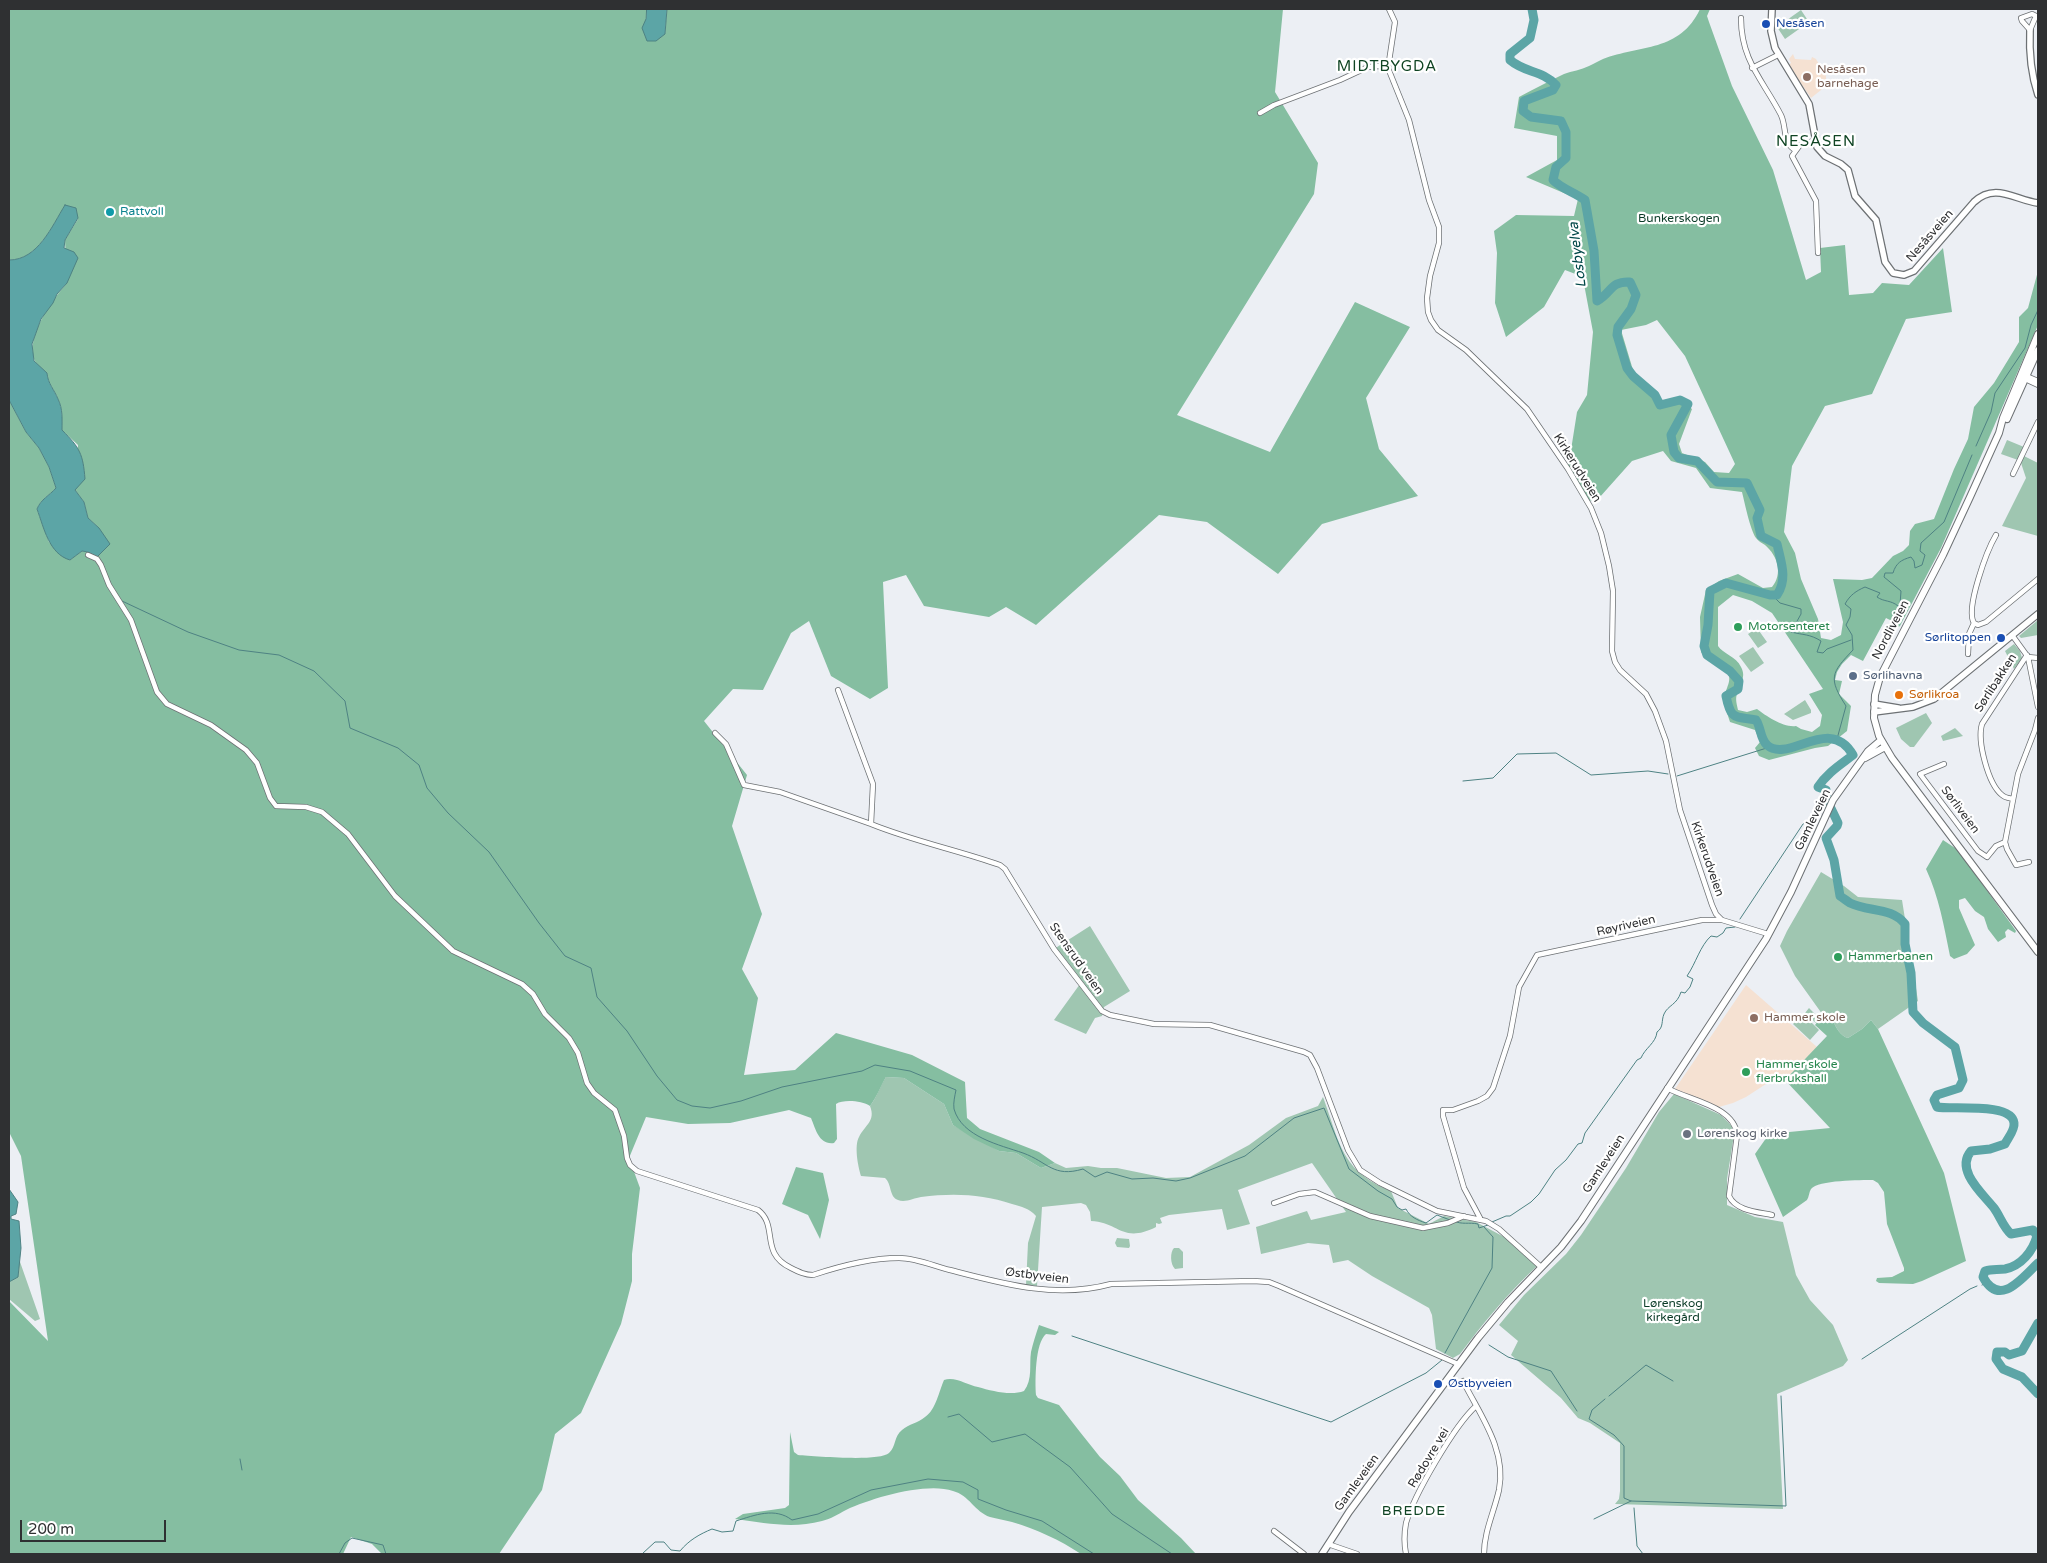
<!DOCTYPE html>
<meta charset="utf-8">
<style>
body{margin:0}
#map{position:relative;width:2047px;height:1563px;overflow:hidden;background:#eceff4;font-family:"Varela Round",sans-serif}
canvas{display:block}
.frame{position:absolute;inset:0;border:10px solid #2f3032;pointer-events:none}
.scale{position:absolute;left:20px;top:1520px;width:146px;height:22px;box-sizing:border-box;border:2px solid #2f3032;border-top:0;padding-left:6px;font-size:15px;line-height:18px;white-space:nowrap;color:#2f3032;-webkit-text-stroke:4px #fff;paint-order:stroke}
</style>
<div id="map">
<canvas width="2047" height="1563"></canvas>
<div class="frame"></div>
<div class="scale">200 m</div>
</div>
<script>
const ctx = document.querySelector('canvas').getContext('2d');
ctx.lineJoin = 'round';
function fill(path, color) { ctx.fillStyle = color; ctx.fill(path, 'evenodd'); }
function trace(path, color, width, dash) { ctx.strokeStyle = color; ctx.lineWidth = width; ctx.lineCap = dash ? 'butt' : 'round'; ctx.setLineDash(dash || []); ctx.stroke(path); }
function drawText(font, color, halo, rows, align = 'center') {
  ctx.font = font + ' "Varela Round",sans-serif'; ctx.lineWidth = 4.5; ctx.setLineDash([]); ctx.textBaseline = 'middle'; ctx.strokeStyle = halo; ctx.fillStyle = color; for (const [text, x, y, turn = 0] of rows) {
    ctx.save(); ctx.translate(x, y); ctx.rotate((+turn || 0) * Math.PI / 180); ctx.textAlign = isNaN(turn) ? turn : align; if (halo) ctx.strokeText(text, 0, 0); ctx.fillText(text, 0, 0); ctx.restore();
  }
}
fill(new Path2D(`
 M1793,54L1795,59L1811,60L1812,57L1816,59L1826,76V86L1811,98L1788,65L1791,63L1789,59Z
 M1746,985L1817,1047L1785,1080L1766,1084L1746,1097L1733,1103L1719,1107L1675,1089Z`), '#f5e1d2');
fill(new Path2D(`
 M1801,10L1809,22L1785,39L1777,27Z
 M2007,440L2024,447L2018,460L2001,454Z
 M2024,456L2038,463V536L2002,526L2026,478L2021,463Z
 M2038,620V635L2021,638L2019,636Z
 M1757,628L1767,642L1758,648L1748,634Z
 M2014,644L2020,651L2022,658L2014,669L2005,651Z
 M1753,647L1764,663L1751,672L1739,656Z
 M1805,700L1811,710V713L1793,720L1784,714Z
 M1926,713L1932,723L1914,747H1910L1901,739L1896,728Z
 M1955,728L1963,736L1943,741L1941,736Z
 M1821,872L1844,886L1858,897L1902,900L1918,1001L1878,1029L1871,1020L1862,1029L1848,1038C1840,1036 1836,1027 1833,1021L1825,1018L1795,976L1780,946L1787,931Z
 M1090,926L1130,991L1104,1007L1102,1016L1095,1018L1086,1034L1054,1020L1080,984L1054,949Z
 M1809,1008L1820,1019L1817,1024L1805,1013Z
 M1803,1014L1819,1030L1810,1040L1793,1024Z
 M886,1077L904,1078L944,1104L953,1125L999,1151L1016,1153L1041,1168L1055,1163L1066,1168L1088,1166L1101,1168H1117L1166,1178L1190,1177L1249,1145L1286,1118L1318,1106L1323,1097C1340,1143 1341,1171 1391,1191L1398,1208L1429,1224L1444,1216L1476,1222L1508,1239L1537,1266C1508,1293 1484,1322 1460,1354L1453,1358L1436,1349L1432,1315L1429,1308L1372,1276L1348,1260L1333,1263L1329,1245L1308,1243L1261,1254L1256,1227L1307,1211L1311,1220L1346,1212L1312,1163L1238,1190L1250,1224L1227,1230L1222,1209L1169,1215L1160,1218L1162,1223L1159,1224L1156,1223V1227C1122,1244 1119,1222 1091,1221L1090,1212L1086,1205L1081,1203L1042,1207L1037,1286L1026,1285L1028,1243L1036,1216C1029,1208 1022,1207 1012,1204C982,1194 953,1193 921,1197C914,1198 905,1203 898,1200C889,1197 892,1184 885,1178L861,1176C858,1166 854,1146 859,1137C865,1125 876,1121 870,1106C877,1097 880,1086 886,1077Z
 M1674,1094L1721,1115L1732,1126L1734,1135L1727,1179V1205L1755,1217L1783,1222L1796,1275L1810,1300L1833,1325L1848,1360L1843,1366L1777,1394L1783,1509L1615,1504L1619,1499L1620,1491V1443L1590,1423L1578,1418L1561,1398L1511,1355L1518,1341L1499,1325L1524,1295L1566,1254L1581,1235L1626,1168L1659,1112Z
 M1117,1238L1129,1239L1130,1246L1129,1248L1117,1247L1115,1243Z
 M1174,1248H1179L1183,1252V1268L1175,1269C1170,1264 1170,1252 1174,1248Z
 M19,1259L40,1319L35,1321L9,1299V1282L18,1276Z`), '#9fc6b1');
fill(new Path2D(`
 M9,9H647L646,19L665,34L667,9H1283L1275,92L1318,163L1314,194L1177,415L1270,452L1355,302L1410,327L1366,398L1379,449L1418,496L1322,524L1278,574L1207,522L1159,515L1036,625L1006,607L989,617L924,606L906,575L883,582L888,688L870,699L831,676L809,621L791,633L763,690L733,689L704,721L747,775L732,826L762,914L742,969L758,998L744,1075L795,1070L836,1033L912,1055L965,1082L967,1118L980,1129L1039,1152L1055,1163L1041,1168L1016,1153L999,1151L974,1139L953,1125L944,1104L904,1078L886,1077C880,1087 877,1097 870,1106C862,1101 844,1099 836,1104L837,1139L834,1143C819,1145 816,1130 811,1118L789,1110L730,1123L688,1124L646,1117L629,1158L640,1188L632,1254V1281L621,1324L581,1413L555,1434L542,1490L499,1554H382L372,1544L351,1537L343,1554H9V1301L48,1341L21,1156L9,1132V400L26,432L39,448L49,467L56,488C49,496 41,499 37,509L49,542L70,560L82,551L88,552L99,528L88,518L84,502L75,490L78,445L62,430C62,419 63,409 58,399C54,389 48,384 47,373C43,370 36,365 34,359C26,336 52,300 67,283L65,240L78,219L65,206C52,226 38,260 9,260Z
 M1700,9H1710L1707,16L1709,22L1732,86L1773,170L1806,280L1821,272L1820,248L1845,245L1849,295L1873,293L1882,283L1909,285L1943,248L1952,312L1906,319L1872,394L1825,406L1792,466L1784,532L1795,553L1801,579L1818,619L1821,638L1831,640L1841,635L1843,622L1833,579L1862,580L1872,578L1893,556L1903,551L1909,545L1910,531L1915,524L1934,519L1954,469L1968,439L1974,407L1994,383L2019,342V317L2028,308L2038,271V325L1941,548L1900,626L1897,628L1896,623L1886,618L1863,661L1851,655L1842,664L1837,672L1835,680L1842,681L1839,694L1851,706L1847,731L1828,746L1815,748L1769,760L1759,756L1755,748L1760,742L1755,730L1730,722C1728,715 1724,706 1724,699C1725,688 1734,680 1726,670C1720,661 1707,661 1701,652L1700,617L1706,590L1719,581L1738,574L1763,588L1772,587C1783,574 1778,556 1765,545C1762,543 1758,541 1756,538C1750,529 1745,504 1742,492L1710,488L1696,468L1671,461L1663,451L1632,461L1599,498L1589,501L1567,465L1571,450L1577,412L1587,395L1593,332L1584,284L1578,275L1565,270L1544,307L1506,337L1495,303L1497,253L1494,231L1516,215L1574,216L1578,199L1526,177L1557,160V136L1514,128L1519,97C1534,89 1549,81 1564,74C1572,71 1581,70 1589,66C1594,64 1598,61 1603,59C1640,45 1680,52 1700,9ZM1657,320L1685,356L1735,464L1729,473L1714,472L1705,462L1682,453L1679,444L1692,409L1681,400L1660,407L1651,390L1636,380L1621,330L1646,325ZM1733,595L1752,601L1772,613L1823,689L1809,694L1822,715L1820,726L1812,732L1801,729L1796,726C1784,728 1766,716 1757,709L1747,712L1738,710C1737,705 1735,699 1737,694C1739,684 1747,678 1741,667C1736,656 1723,654 1718,646V607Z
 M1943,840L1958,850L2016,931L2015,933L2008,929L2005,932L2006,937L1998,942L1988,929L1984,917L1975,911L1965,898L1959,900V908L1975,945L1967,954L1954,959L1950,956C1944,926 1939,897 1926,869Z
 M1825,1018L1833,1021C1836,1027 1840,1036 1848,1038L1862,1029L1871,1020L1878,1029L1944,1173L1966,1261L1922,1281L1913,1284L1879,1283L1876,1281L1877,1278L1892,1277L1904,1271V1268L1887,1224L1884,1192L1878,1183L1873,1180C1861,1180 1818,1180 1811,1189C1809,1192 1809,1197 1807,1200L1783,1217L1755,1154L1769,1134L1830,1128L1785,1080L1827,1036L1815,1025L1820,1019Z
 M796,1167L823,1173L829,1200L820,1239L808,1215L782,1204Z
 M1039,1325L1059,1332L1055,1335L1046,1334C1035,1343 1035,1381 1036,1395L1038,1398L1059,1405L1080,1432L1100,1457L1120,1476L1138,1500L1181,1538L1196,1554H1081C1060,1540 1036,1529 1012,1522C1005,1520 997,1519 990,1517C975,1512 969,1495 953,1491C926,1482 872,1498 846,1510C838,1514 831,1519 822,1521C792,1529 766,1523 735,1519L743,1514L785,1508L789,1505L790,1432L794,1452L798,1455C814,1456 879,1462 889,1453C896,1447 894,1436 902,1430C909,1424 918,1423 925,1417C936,1410 939,1391 944,1380C955,1376 967,1385 978,1387C992,1391 1011,1396 1024,1391C1033,1379 1029,1365 1031,1352C1033,1343 1036,1334 1039,1325Z`), '#85bea1');
const water = new Path2D(`
 M647,9H667L665,34L656,41H647L642,28L646,19Z
 M65,205L76,208L78,218L65,240L64,248L74,252L78,258L67,283L57,294L53,303L41,319L32,344L34,361L47,373C48,384 54,389 58,399C63,409 62,419 62,430C80,448 83,454 85,479L75,490L84,502L88,518L99,528L110,544L97,557L88,552L82,551L70,560C49,554 44,528 37,509C41,499 49,496 56,488L49,467L39,448L26,432L9,400V260C38,260 52,226 65,205Z
 M9,1189L18,1202L16,1214L11,1216V1219L19,1221L21,1248L18,1277L9,1282Z`);
fill(water, '#5ca5a6');
trace(water, '#4e8283', 1);
trace(new Path2D(`
 M1976,446L1991,412L1995,393L2025,348L2031,325L2038,310
 M1777,595L1776,599L1780,603L1801,609V614L1791,632C1803,635 1810,634 1821,641L1817,652L1823,653L1827,649L1851,640
 M122,601L188,632L239,650L279,655L314,671L345,701L350,728L398,748L419,765L427,788L448,813L489,852L539,923L565,956L591,968L597,997L627,1031L657,1076L677,1100L692,1106L710,1108L741,1101L782,1087L862,1071L875,1065L910,1071L956,1090C955,1095 953,1103 954,1109C962,1137 1000,1145 1023,1153C1048,1162 1053,1178 1083,1169L1095,1177L1107,1172L1132,1179L1153,1178L1176,1181L1190,1178L1245,1156L1294,1118L1324,1108L1349,1169L1378,1191L1392,1199L1397,1207L1402,1210L1406,1209C1410,1217 1417,1220 1426,1223L1437,1215L1450,1220
 M1837,739L1846,706C1828,678 1831,673 1853,650L1852,635L1846,625L1850,617L1851,609L1845,604C1850,595 1856,591 1865,587L1880,593L1877,597C1884,602 1891,600 1898,606L1900,605L1901,591L1884,577L1885,573H1893C1896,563 1901,560 1911,557L1914,561L1915,568L1922,565L1925,555L1920,551L1921,543L1944,522L1972,455
 M1677,776L1770,747
 M1463,781L1493,778L1517,754L1556,753L1591,775L1648,771L1668,774
 M1740,919L1803,824L1812,819L1822,799L1826,798
 M1454,1221C1462,1225 1469,1222 1478,1224L1479,1228L1488,1225
 M1492,1222L1506,1216H1510L1531,1202L1539,1194L1555,1170L1566,1160L1578,1144L1582,1143L1585,1133L1637,1060L1641,1058C1645,1048 1656,1043 1657,1032C1664,1027 1661,1021 1664,1014C1668,1005 1677,1005 1681,992L1685,993L1690,987L1693,979L1687,976C1696,963 1700,946 1711,936L1717,937L1723,933L1726,928L1735,927
 M1982,1285L1986,1283
 M1072,1336L1331,1422L1426,1373L1442,1360
 M1489,1345L1508,1357L1551,1371L1577,1411
 M1445,1353L1492,1268L1493,1237L1484,1227
 M1862,1359L1970,1289L1977,1286
 M1609,1396L1646,1365L1673,1381
 M1605,1399L1592,1410L1589,1419L1614,1435L1624,1446V1498L1631,1501L1786,1506L1781,1396
 M948,1417L959,1414L992,1442L1025,1434L1070,1467L1112,1514L1172,1554
 M240,1459L242,1470
 M1634,1508L1637,1546L1643,1554
 M1594,1519L1631,1501
 M339,1554L345,1543L352,1538L383,1545L386,1554
 M642,1554L655,1542H664L671,1550L680,1551C689,1540 700,1534 712,1529L722,1532L733,1531L736,1521C755,1515 775,1507 792,1520L818,1514L871,1490L928,1479L963,1482L978,1490V1499L1006,1510L1042,1521L1094,1554`), '#4e8283', 1);
trace(new Path2D(`
 M1532,9L1534,20L1530,38L1510,54V60C1525,73 1542,70 1556,85L1553,90L1524,101L1523,111L1531,117L1561,121L1566,132V158L1556,167L1553,180C1562,189 1574,192 1585,200L1594,251L1597,301C1612,293 1610,281 1630,282L1636,295L1631,309L1618,327L1617,335L1627,368L1633,376L1655,395L1660,405L1680,400L1688,404L1671,435L1674,452L1679,458L1697,461L1717,482L1747,483L1760,510L1757,518L1761,536L1777,544C1781,562 1788,579 1777,595H1770L1726,583L1710,591L1708,625L1704,646L1707,655L1730,671L1739,681L1738,689L1726,696C1731,721 1735,716 1756,720C1761,727 1760,739 1767,745C1788,764 1830,714 1853,755C1840,765 1827,773 1818,787L1826,790V798L1838,823L1837,826L1826,838L1834,860L1840,896C1843,898 1847,901 1850,903C1868,912 1892,907 1905,924V944L1911,973L1913,1012L1923,1023L1955,1047L1963,1080L1959,1088L1937,1095L1934,1100L1937,1107C1950,1110 2012,1102 2014,1123C2015,1130 2008,1138 2005,1144L1990,1149L1971,1151C1955,1170 1982,1193 1994,1208C2000,1216 2003,1227 2011,1234L2033,1230L2037,1236C2033,1251 2021,1266 2005,1269C1997,1270 1992,1269 1985,1271L1983,1277C2000,1308 2022,1278 2038,1263
 M2038,1323L2022,1351L2009,1355L2005,1352H1997L1996,1359L2003,1369L2022,1377L2038,1394`), '#5ca5a6', 9);
const minor = new Path2D(`
 M1389,9L1395,22L1388,68L1409,120L1429,200L1439,227V243L1430,276L1427,298L1428,312L1431,320L1438,330L1466,350L1527,409L1568,469L1591,508L1601,533L1609,566L1613,591L1612,651L1615,662L1620,670L1646,694L1655,711L1666,741L1680,810L1712,905L1716,914L1722,920L1768,934
 M2032,14L2036,16L2030,30L2022,21L2021,18Z
 M1741,18C1741,61 1763,80 1781,115C1787,128 1782,142 1795,150
 M1752,68L1778,55
 M1260,113L1274,105L1340,80L1368,67L1379,66L1388,68
 M1816,140L1800,145L1792,156L1816,201L1818,253
 M2024,375L2038,381
 M2023,378L2038,385
 M2013,474L2038,422
 M1996,535C1987,550 1965,609 1974,623L1978,625L1986,622L2038,579
 M88,555L97,559L101,565L109,585L131,620L157,692L167,704L211,725L246,750L257,763L270,798L276,806L306,807L322,812L348,834L395,896L453,951L522,984L533,994L545,1014L569,1038L578,1053L587,1083L594,1093L615,1110L624,1136L627,1158L630,1165L637,1171L758,1210C779,1226 759,1253 791,1268C799,1272 805,1275 813,1275C840,1266 870,1258 899,1258C916,1258 934,1266 950,1270C1004,1284 1056,1299 1111,1284L1253,1281L1269,1282L1279,1286L1458,1364
 M2012,635L2028,657L2038,707
 M1968,654L1969,634L1974,623
 M2028,657L2038,658
 M838,690L873,784L871,824C913,841 957,850 1000,865L1005,869L1054,949L1102,1011L1110,1015L1154,1024L1210,1025L1304,1052L1310,1055L1317,1068L1348,1150L1360,1170L1380,1183L1437,1211L1486,1221L1499,1229L1541,1267
 M715,733L726,744L744,785L780,792L871,824
 M1944,764L1920,774L1978,851L1987,857L1996,846L2005,842
 M2013,799C2009,798 2005,798 2002,795C1988,784 1977,741 1982,724L2027,655
 M2029,862L2016,865L2007,849L2005,842L2018,774L2035,730L2038,718
 M1667,1088C1688,1100 1735,1106 1737,1135L1729,1196C1736,1211 1758,1212 1772,1215
 M1274,1203L1299,1194L1315,1192L1370,1216L1423,1228L1448,1223L1464,1216
 M1480,1218L1464,1188L1443,1116V1110H1453L1478,1101L1487,1096L1493,1088L1510,1036L1519,987L1537,955L1702,920H1722
 M1463,1381C1480,1415 1507,1450 1499,1490C1494,1512 1484,1532 1484,1554
 M1274,1531L1304,1554
 M1328,1544L1357,1554
 M1406,1554C1404,1544 1404,1534 1406,1523C1414,1495 1454,1426 1476,1406`);
const tertiary = new Path2D(`
 M1772,9L1771,31L1775,48L1809,104L1817,147L1825,156L1841,164L1848,170L1855,196L1876,220L1885,262L1893,273L1904,275L1914,271L1974,202C1995,182 2015,200 2038,203
 M2030,30C2029,52 2031,74 2038,95
 M1874,704L1898,708
 M1874,712L1913,707L1934,699L2038,614`);
const secondary = new Path2D(`
 M2038,334L2003,418L1999,433L1970,497L1943,555L1880,677L1875,695L1874,718L1879,736L1892,758L2038,952
 M2007,419L2038,350
 M1865,758L1885,747
 M1322,1554L1349,1512L1478,1338L1508,1302L1561,1247L1581,1221L1766,939L1791,892L1833,800L1868,751L1881,740`);
trace(minor, '#6d7174', 6);
trace(tertiary, '#6d7174', 8);
trace(secondary, '#6d7174', 8);
trace(minor, '#fff', 4.5);
trace(tertiary, '#fff', 5.5);
trace(secondary, '#fff', 6);
for (const [x, y, r, color] of [
 [1766,24,5,"#1a4fb4"],
 [1807,77,5,"#8d6e63"],
 [110,212,5,"#0f9aa8"],
 [1738,627,5,"#2e9e5b"],
 [2001,638,5,"#1a4fb4"],
 [1853,676,5,"#5c6f8a"],
 [1899,695,5,"#e8710a"],
 [1838,957,5,"#2e9e5b"],
 [1754,1018,5,"#8d6e63"],
 [1746,1072,5,"#2e9e5b"],
 [1687,1134,5,"#6b7280"],
 [1438,1384,5,"#1a4fb4"]
]) { const dot = new Path2D(); dot.arc(x, y, r, 0, 2 * Math.PI); ctx.fillStyle = color; ctx.fill(dot); trace(dot, '#fff', 2); }
drawText('12px', '#164399', '#fff', [
 ["Nesåsen",1776,24],
 ["Sørlitoppen",1991,638,"right"],
 ["Østbyveien",1448,1384]
], 'left');
drawText('12px', '#785e54', '#fff', [
 ["Nesåsen",1817,70],
 ["barnehage",1817,84],
 ["Hammer skole",1764,1018]
], 'left');
drawText('12px', '#0d838f', '#fff', [
 ["Rattvoll",120,212]
], 'left');
drawText('12px', '#093a26', '#fff', [
 ["Bunkerskogen",1679,219],
 ["Lørenskog",1673,1304],
 ["kirkegård",1673,1318]
]);
drawText('12px', '#2f3032', '#fff', [
 ["Nesåsveien",1930,236,-49],
 ["Kirkerudveien",1577,468,58],
 ["Nordliveien",1891,630,-62],
 ["Sørlibakken",1996,683,-57],
 ["Sørliveien",1960,810,53],
 ["Gamleveien",1813,820,-64],
 ["Kirkerudveien",1707,859,71],
 ["Røyriveien",1626,926,-13],
 ["Stensrud veien",1076,959,55],
 ["Gamleveien",1604,1164,-57],
 ["Østbyveien",1037,1276,7],
 ["Rødovre vei",1429,1458,-59],
 ["Gamleveien",1357,1483,-54]
]);
drawText('12px', '#27864d', '#fff', [
 ["Motorsenteret",1748,627],
 ["Hammerbanen",1848,957],
 ["Hammer skole",1756,1065],
 ["flerbrukshall",1756,1079]
], 'left');
drawText('12px', '#4e5e75', '#fff', [
 ["Sørlihavna",1863,676]
], 'left');
drawText('12px', '#c56008', '#fff', [
 ["Sørlikroa",1909,695]
], 'left');
drawText('12px', '#5b616d', '#fff', [
 ["Lørenskog kirke",1697,1134]
], 'left');
drawText('italic 14px', '#004748', '#fff', [
 ["Losbyelva",1578,255,-97]
]);
ctx.letterSpacing = '1px';
drawText('14px', '#0f4423', '#fff', [
 ["BREDDE",1414,1511]
]);
ctx.letterSpacing = '0px';
ctx.letterSpacing = '1px';
drawText('15px', '#0f4423', '#fff', [
 ["MIDTBYGDA",1387,67],
 ["NESÅSEN",1816,142]
]);
ctx.letterSpacing = '0px';
</script>
